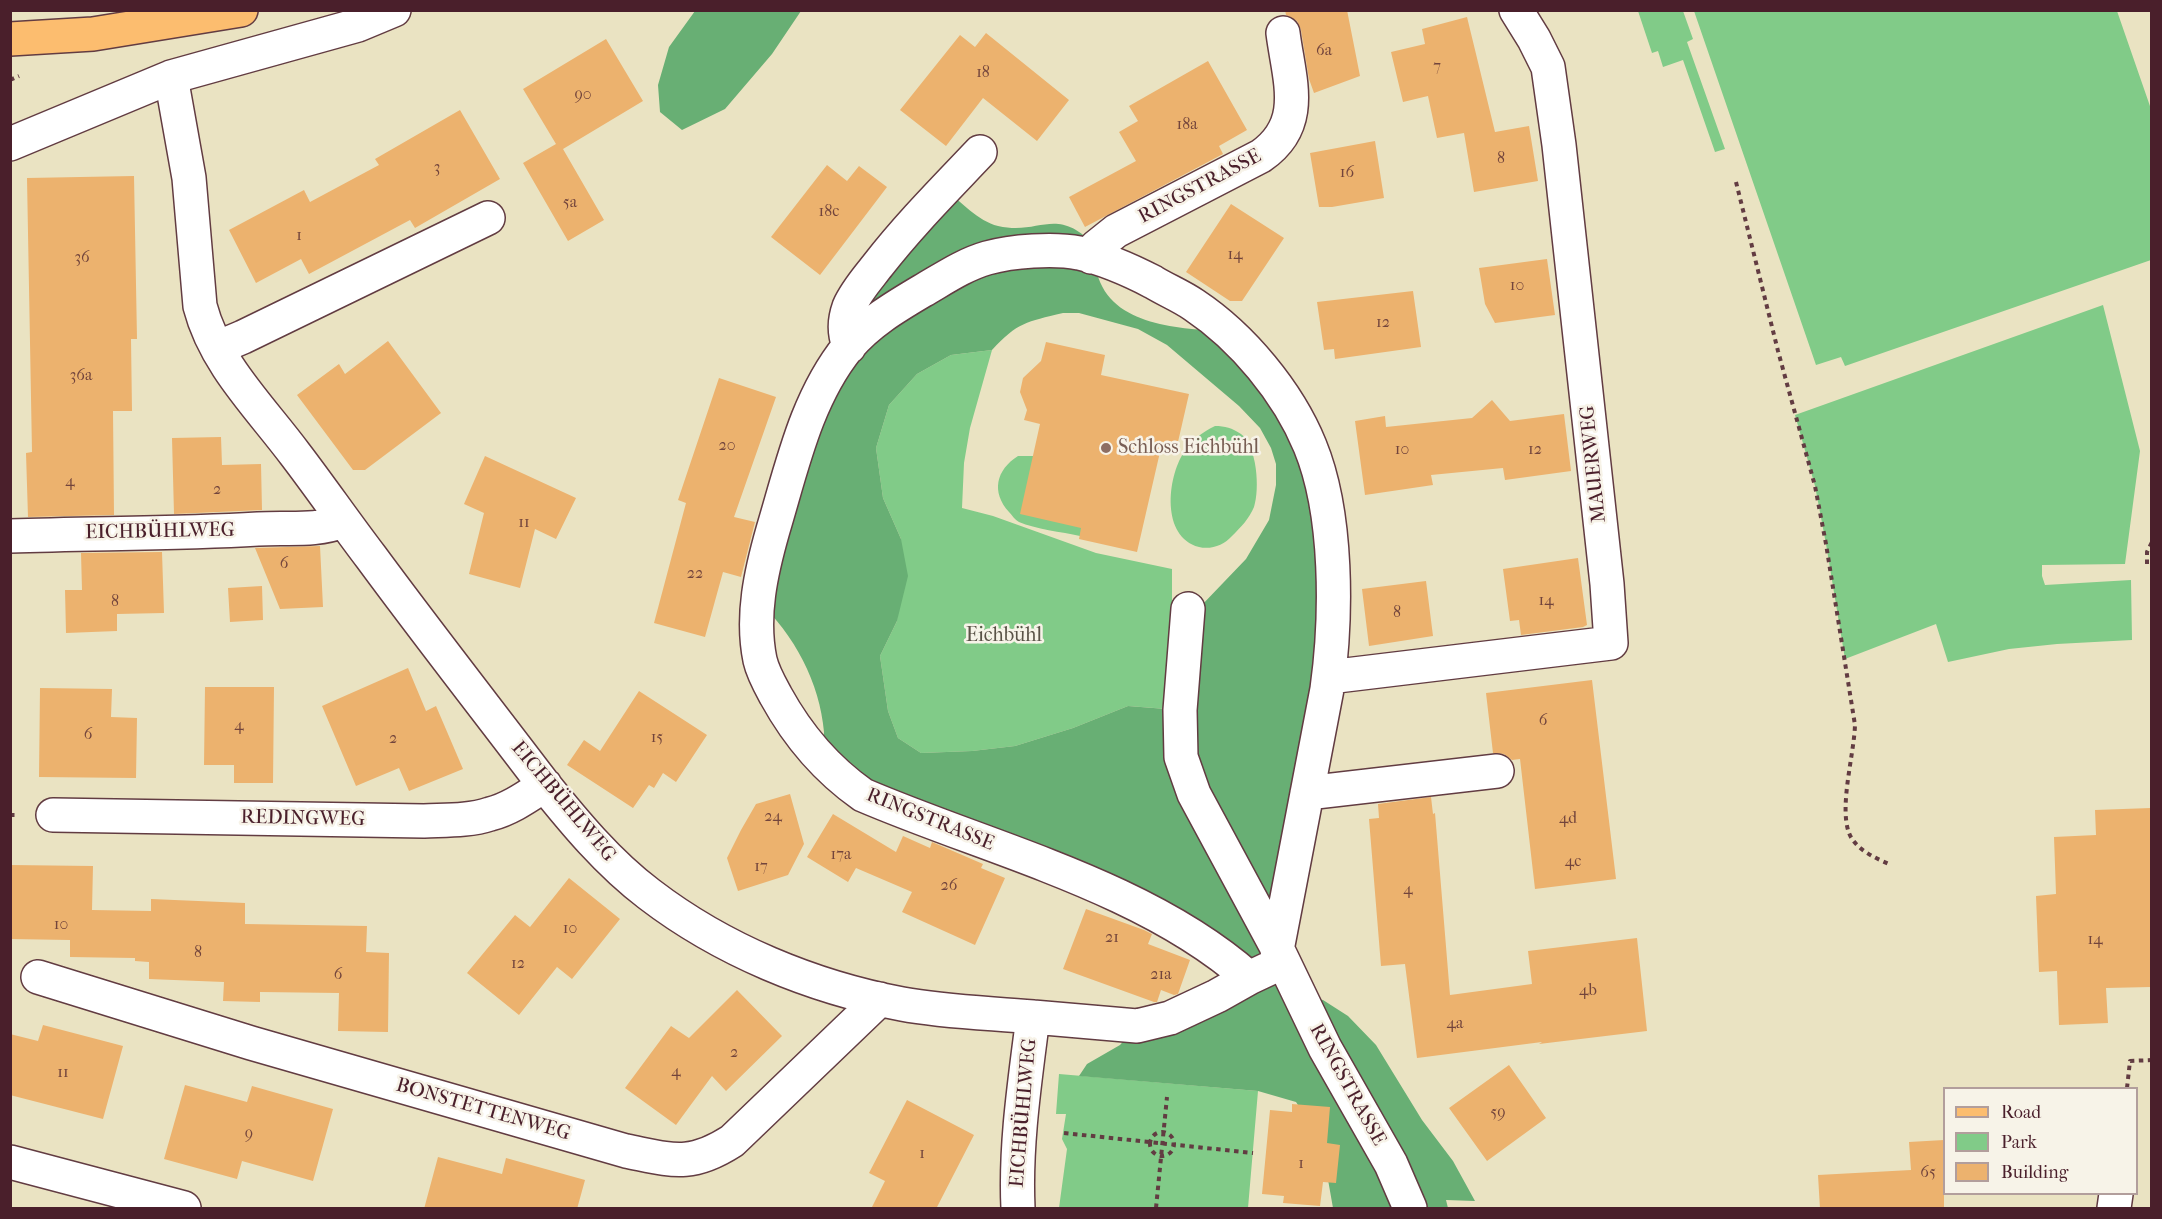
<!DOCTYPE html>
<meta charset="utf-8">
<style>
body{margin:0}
#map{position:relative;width:2162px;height:1219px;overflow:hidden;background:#eae3c2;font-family:"IM FELL French Canon",serif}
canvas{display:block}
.frame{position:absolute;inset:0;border:12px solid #4a1f2b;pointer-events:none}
.legend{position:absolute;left:1943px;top:1087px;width:195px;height:108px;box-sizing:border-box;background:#f7f3e8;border:2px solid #b29e9c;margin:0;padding:8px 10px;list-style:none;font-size:18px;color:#4a1f2b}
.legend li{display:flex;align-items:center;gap:12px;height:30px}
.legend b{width:30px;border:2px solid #b29e9c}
</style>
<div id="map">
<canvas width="2162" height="1219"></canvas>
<div class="frame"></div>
<ul class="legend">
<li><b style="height:8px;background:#fcbd6f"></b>Road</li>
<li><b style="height:16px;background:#81cb88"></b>Park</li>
<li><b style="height:16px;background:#ecb26e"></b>Building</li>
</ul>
</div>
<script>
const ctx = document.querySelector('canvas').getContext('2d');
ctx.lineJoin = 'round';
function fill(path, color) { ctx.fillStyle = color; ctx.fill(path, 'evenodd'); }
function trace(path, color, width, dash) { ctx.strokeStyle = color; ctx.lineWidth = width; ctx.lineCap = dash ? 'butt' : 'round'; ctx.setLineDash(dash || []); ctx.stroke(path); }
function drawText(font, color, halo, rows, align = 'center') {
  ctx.font = font + ' "IM FELL French Canon",serif'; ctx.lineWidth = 5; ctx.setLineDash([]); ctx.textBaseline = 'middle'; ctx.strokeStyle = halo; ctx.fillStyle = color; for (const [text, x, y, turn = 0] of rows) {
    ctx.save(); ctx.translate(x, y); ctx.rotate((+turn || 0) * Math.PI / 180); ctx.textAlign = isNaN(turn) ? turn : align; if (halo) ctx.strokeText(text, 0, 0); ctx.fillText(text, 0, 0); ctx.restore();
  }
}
fill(new Path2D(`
 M1638,11H1683L1693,39L1687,42L1725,149L1715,152L1683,60L1663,67L1658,51L1652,53Z
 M1694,11H2117L2151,109V260L1845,366L1841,357L1816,365Z
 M2103,305L2140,451L2125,564L2042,565V576L2045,585L2131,580L2132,640L2057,644L2009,649L1948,662L1936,624L1845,659L1826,544L1815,486L1795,415Z
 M992,350L970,428L964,463L962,508L993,516L1096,553L1172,569V602L1176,607L1180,710L1128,706L1073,728L1015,746L972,751L921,753L898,738L888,711L880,656L897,621L901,539L883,498L876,448L889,405L917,374L951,355Z
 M1215,426C1225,426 1232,428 1241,434C1257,446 1260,489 1254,507C1249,519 1241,527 1232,536C1224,545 1211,550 1199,547C1161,537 1167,478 1184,452C1193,439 1201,433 1215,426Z
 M1018,456H1033L1082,528L1080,536C1062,532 1035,529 1019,522C1015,520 1012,515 1009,512C991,492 996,470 1018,456Z
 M1059,1074L1258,1091L1248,1208H1059L1067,1149L1062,1139L1066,1114H1056Z`), '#81cb88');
fill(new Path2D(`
 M695,11H801L772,54L725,109L682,130L660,112L658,85L669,47Z
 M945,189C961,202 978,221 998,226C1041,236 1056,204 1096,247C1092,257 1094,263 1097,273C1111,327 1182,329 1227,331L1283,394L1332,556L1277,950L1298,996L1323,1000L1348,1016L1376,1045L1422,1120L1453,1161L1475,1201L1446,1200L1448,1208H1333L1321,1140L1296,1102L1258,1091L1079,1076L1087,1064L1120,1045L1137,1026L1248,979L821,760C822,751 824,741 824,732C820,683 794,634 758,601L844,333ZM1063,313H1079L1138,329L1167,345L1239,406L1260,428L1271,448L1276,464V485L1269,520L1246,559L1200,607L1179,710L1128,706L1073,728L1015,746L972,751L921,753L898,738L888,711L880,656L897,621L908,576L901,539L883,498L876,448L889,405L917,374L951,355L992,350C1018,322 1026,322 1063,313Z`), '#68af74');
fill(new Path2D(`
 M1285,10H1347L1360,76L1314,93L1309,79L1301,30L1297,21L1286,15Z
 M1467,17L1495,132L1529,126L1538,181L1474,192L1464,133L1437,138L1428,96L1403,102L1391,52L1425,44L1422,29Z
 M986,33L1069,100L1037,141L983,98L946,146L900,110L960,35L975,47Z
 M606,39L643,101L563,149L604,220L568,241L523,163L556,144L523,89Z
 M1208,61L1247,130L1219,146L1223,154L1085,227L1069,197L1136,161L1119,132L1138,121L1129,106Z
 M460,110L500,179L415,228L410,220L309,274L301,259L256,283L229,230L304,190L310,202L379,165L375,159Z
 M1375,141L1384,198L1332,207H1319L1310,153Z
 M827,165L847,181L859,166L887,187L820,275L771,237Z
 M134,176L137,339H131L132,411H113L114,515L28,517L26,453L32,452L27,178Z
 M1231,204L1284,238L1242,301H1230L1186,272Z
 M1547,259L1555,315L1495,323L1485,304L1479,268Z
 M1413,291L1421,347L1335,359L1334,349L1324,350L1317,302Z
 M388,341L441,413L365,470H353L297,395L339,364L345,374Z
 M1046,342L1105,355L1101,375L1189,394L1175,455L1160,452L1137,552L1079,539L1081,528L1020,514L1040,424L1024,420L1027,410L1020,392L1023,378L1041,361Z
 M719,378L776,397L734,517L755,522L741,577L723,572L705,637L654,623L686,503L678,500Z
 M1492,400L1510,421L1564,414L1571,471L1505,480L1503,468L1431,475L1433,485L1365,495L1355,421L1385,416L1386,427L1472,418Z
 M221,437L222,465L261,464L262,510L174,514L172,438Z
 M485,456L576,498L556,539L535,529L520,588L469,574L484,513L464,504Z
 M320,546L323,607L280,609L255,548Z
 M162,552L164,613L117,614V631L66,633L65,590H82L81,553Z
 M1578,558L1587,625L1583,627L1521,635L1519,620L1510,621L1503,569Z
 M1426,581L1433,636L1369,646L1362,589Z
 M262,586L263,620L230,622L228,588Z
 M408,668L426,711L436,706L463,769L409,791L399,768L356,786L322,706Z
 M1592,680L1616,879L1535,889L1520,759L1512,760L1504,754L1493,753L1486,693Z
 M205,687H274L273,783H234V765H204Z
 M40,688L112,689L111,717L137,718L136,778L39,777Z
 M639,691L707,735L676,782L663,773L654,788L649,785L633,808L567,765L584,740L600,751Z
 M790,794L804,844L788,875L738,891L727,858L741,830L756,804Z
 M1431,797L1433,814L1435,813L1450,995L1532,984L1528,951L1637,938L1647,1031L1539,1044L1542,1042L1417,1058L1405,964L1381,966L1369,819L1379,818L1378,804Z
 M2151,808V987L2106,988L2108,1023L2059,1025L2057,971L2039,972L2036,896L2056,894L2054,837L2096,835L2095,810Z
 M833,814L896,852L903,836L930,848L932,842L983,864L981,868L1005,878L975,945L902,912L912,892L856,868L848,882L807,857Z
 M10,865L93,866L92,910L151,911V899L245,903V924L367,926L366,952L389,953L388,1032L338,1031L339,993L260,992V1002L223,1001L224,982L149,979V962L135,961V958L70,957V940L10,939Z
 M569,878L620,919L572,979L557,967L519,1015L467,973L515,915L530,927Z
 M1086,909L1144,930L1152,934L1148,944L1190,960L1178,994L1174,995L1161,990L1157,1002H1154L1063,969Z
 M737,990L782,1036L726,1091L712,1076L676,1125L625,1088L671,1026L689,1038Z
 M43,1025L123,1046L103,1119L10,1095V1034L38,1041Z
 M1509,1065L1546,1118L1487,1161L1449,1108Z
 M185,1085L247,1102L252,1086L333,1109L313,1181L242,1161L237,1179L164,1159Z
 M907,1100L974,1135L936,1209H871L885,1181L869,1173Z
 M1292,1104L1330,1107L1327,1143L1340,1145L1336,1183L1323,1182L1320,1206L1283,1203L1284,1196L1262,1194L1270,1110L1292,1112Z
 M1944,1140V1209H1820L1818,1175L1911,1170L1909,1142Z
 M438,1157L502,1174L506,1158L585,1180L577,1209H424Z`), '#ecb26e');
const minor = new Path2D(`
 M171,77L189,178L200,306C215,364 260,407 295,454C321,488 345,523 371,557C427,633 485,707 542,782C574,822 608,863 649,894C722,950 812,987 902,1004C944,1012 990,1013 1033,1017C1025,1080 1015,1145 1018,1208
 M10,144L171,77L358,25L394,10
 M1091,257L1096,247L1116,231L1261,156C1307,124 1289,80 1283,33
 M849,347C844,332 844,321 849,307C856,291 868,278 878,265C909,225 945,189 980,152
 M217,348L243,337L488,218
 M10,536C93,533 175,534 258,529C288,527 315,532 343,521
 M1188,609L1180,710L1181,757L1194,794L1276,946L1325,1048L1391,1164L1410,1208
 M1329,677L1611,643L1607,584L1559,145L1548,67L1534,39L1516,10
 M1307,793L1497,771
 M53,815L424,821C446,820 469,821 490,814C510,809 528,796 545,785
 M1277,950L1327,689C1337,617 1338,514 1310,446C1288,392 1242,337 1194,305C1181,296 1166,290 1153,282C1130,270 1105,259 1079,253C1054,248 1012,251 987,258C963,265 943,279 922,291C895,307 868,323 848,347C806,399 792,467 773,530C761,572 751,616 760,660C763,673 770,685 776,696C798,736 826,769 863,795C989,849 1145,886 1249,978L1283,962
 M38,977L251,1043L626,1151C672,1160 690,1168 732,1141L880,999
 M1033,1017L1137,1026L1170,1018L1217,996L1249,978
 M10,1162L184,1208
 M2114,1208L2116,1194`);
const major = new Path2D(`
 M10,39L93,34L241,10`);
trace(minor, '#623c42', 36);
trace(major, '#623c42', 36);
trace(new Path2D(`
 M10,80L19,76
 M1736,182L1778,351L1815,486L1826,544L1855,725C1854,755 1839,806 1849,833C1855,849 1875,858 1889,864
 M10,284V314
 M2147,564V552L2152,542
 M10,815H19
 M2127,1088L2130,1061L2152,1060
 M1150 1144a12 12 0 1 1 24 0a12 12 0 1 1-24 0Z
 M1064,1133L1253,1153
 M1156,1208L1167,1097`), '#623c42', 4, [4.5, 4.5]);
trace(minor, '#fff', 33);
trace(major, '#fcbd6f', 33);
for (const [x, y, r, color] of [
 [1106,448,6,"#8d6e63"]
]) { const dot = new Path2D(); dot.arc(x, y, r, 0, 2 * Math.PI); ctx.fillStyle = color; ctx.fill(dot); trace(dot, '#f7f3e8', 2); }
drawText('16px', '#72443c', null, [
 ["6a",1324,51],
 ["7",1437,67],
 ["18",983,73],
 ["90",583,95],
 ["18a",1187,125],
 ["8",1501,159],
 ["3",437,168],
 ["16",1347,173],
 ["5a",570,203],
 ["18c",829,212],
 ["1",299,236],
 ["14",1235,255],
 ["36",82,258],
 ["10",1517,286],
 ["12",1383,323],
 ["36a",81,376],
 ["20",727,446],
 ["10",1402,450],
 ["12",1535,450],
 ["4",70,482],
 ["2",217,490],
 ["11",524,523],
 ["6",284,564],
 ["22",695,574],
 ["14",1546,601],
 ["8",115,602],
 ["8",1397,613],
 ["6",1543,721],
 ["4",239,726],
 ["6",88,735],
 ["15",657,738],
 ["2",393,739],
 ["24",773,817],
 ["4d",1568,819],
 ["17a",841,855],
 ["4c",1573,862],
 ["17",761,867],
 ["26",949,886],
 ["4",1408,890],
 ["10",61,925],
 ["10",570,929],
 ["21",1112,938],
 ["14",2095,940],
 ["8",198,953],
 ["12",518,964],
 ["6",338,975],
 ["21a",1161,975],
 ["4b",1588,991],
 ["4a",1455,1024],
 ["2",734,1053],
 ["4",676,1072],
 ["11",63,1073],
 ["59",1498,1113],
 ["9",249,1134],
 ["1",922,1154],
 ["1",1301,1164],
 ["65",1928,1173]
]);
drawText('20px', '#4a1f2b', '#f7f3e8', [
 ["RINGSTRASSE",1200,187,-28],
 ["MAUERWEG",1594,464,-96],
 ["EICHBÜHLWEG",160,532,-1],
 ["EICHBÜHLWEG",563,802,50],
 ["REDINGWEG",303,819,1],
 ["RINGSTRASSE",930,820,22],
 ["RINGSTRASSE",1347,1085,61],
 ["BONSTETTENWEG",483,1110,16],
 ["EICHBÜHLWEG",1024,1113,-85]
]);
drawText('20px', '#785e54', '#f7f3e8', [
 ["Schloss Eichbühl",1118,448]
], 'left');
drawText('20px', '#5a5347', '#f7f3e8', [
 ["Eichbühl",1004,636]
]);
</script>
